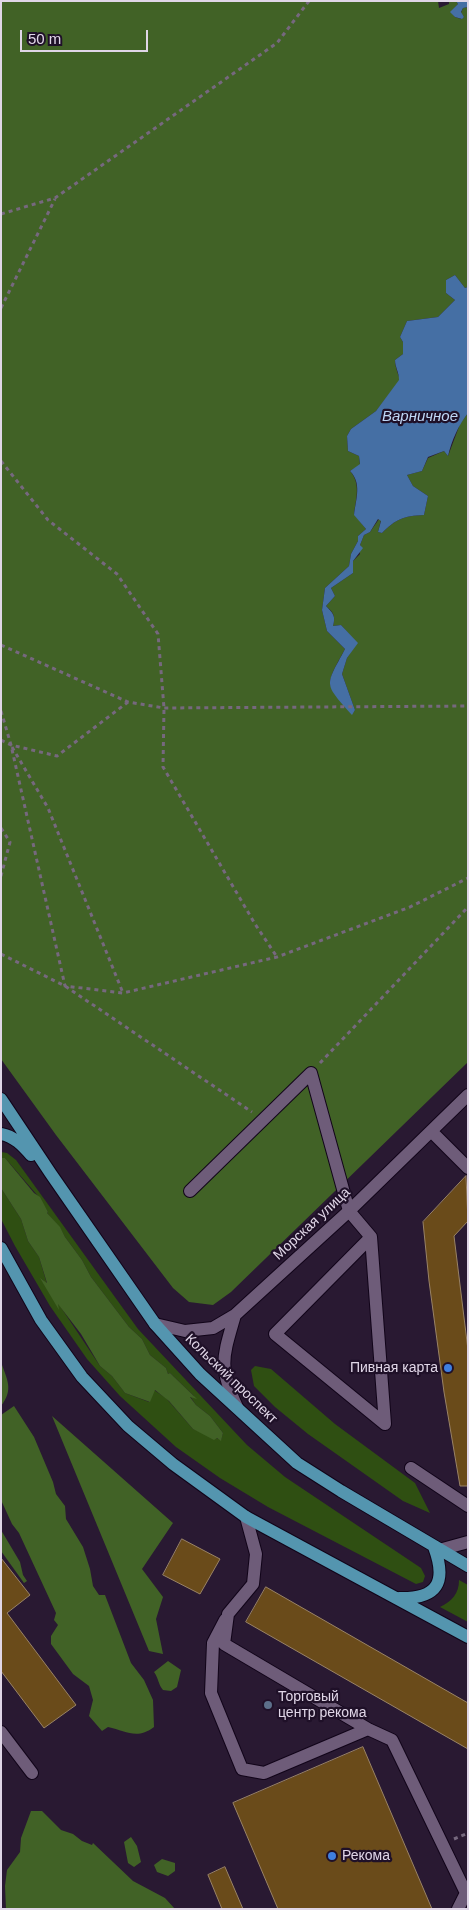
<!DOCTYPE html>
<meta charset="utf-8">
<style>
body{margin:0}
#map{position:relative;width:469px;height:1910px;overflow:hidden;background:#291932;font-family:Arial,sans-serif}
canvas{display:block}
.frame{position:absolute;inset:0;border:2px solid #e0d6e7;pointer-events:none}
.scale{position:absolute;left:20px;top:30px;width:128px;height:22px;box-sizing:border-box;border:2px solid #e0d6e7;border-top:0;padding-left:6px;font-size:15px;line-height:18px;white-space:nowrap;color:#e0d6e7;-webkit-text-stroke:4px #1f1028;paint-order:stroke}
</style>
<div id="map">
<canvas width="469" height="1910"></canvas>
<div class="frame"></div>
<div class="scale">50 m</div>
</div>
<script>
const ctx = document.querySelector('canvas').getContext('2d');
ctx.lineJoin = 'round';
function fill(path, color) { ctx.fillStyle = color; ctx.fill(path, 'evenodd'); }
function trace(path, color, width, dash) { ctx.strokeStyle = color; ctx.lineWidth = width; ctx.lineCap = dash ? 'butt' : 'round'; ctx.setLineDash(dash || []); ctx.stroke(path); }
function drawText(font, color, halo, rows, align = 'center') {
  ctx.font = font + ' Arial,sans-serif'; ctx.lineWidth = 4.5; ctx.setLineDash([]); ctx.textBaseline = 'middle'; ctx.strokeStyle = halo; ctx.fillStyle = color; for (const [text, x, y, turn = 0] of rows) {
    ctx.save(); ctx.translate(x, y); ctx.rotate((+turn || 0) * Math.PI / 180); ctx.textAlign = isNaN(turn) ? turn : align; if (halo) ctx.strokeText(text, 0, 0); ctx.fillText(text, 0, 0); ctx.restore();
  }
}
fill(new Path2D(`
 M1,1152L7,1153L16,1160L138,1329L247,1445L285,1477L421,1568L425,1576L423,1582L416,1584L268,1507L220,1478L176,1447L120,1396L87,1359L50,1306L15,1246L1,1219V1188L21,1219L28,1241L39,1257L47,1284L42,1279L100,1366L112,1376L125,1393L149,1402L154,1390L166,1398L193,1429L221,1440L223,1433L210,1416L196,1405L190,1396H194L170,1373L168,1374L166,1368L150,1355L142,1339L129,1327L91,1277L82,1260L65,1237L60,1228L47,1213L48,1212L38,1196L5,1158H1Z
 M255,1366L271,1369L335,1424L415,1483L430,1513L403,1501L308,1434L275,1407L254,1386L251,1370Z
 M459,1580L468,1585V1622L440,1607C452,1601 459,1594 459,1580Z`), '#2f4f12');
fill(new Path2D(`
 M1,1H438L439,8L449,4V1H456L458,4L451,12L455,17L461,19L464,17L461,13L463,8L468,7V287L465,288L455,275L446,280V293L455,300L438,317L407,321L400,337L403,342V354L395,360C395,367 398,373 400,380L376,411L351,429L347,436L348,451L359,456L360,465L350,471C361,483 356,499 354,514L366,529L358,536V541L351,554L349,566L325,588L322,610L327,631L345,649C325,686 324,682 352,714L355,710L342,674L347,658L357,643L341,625L333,626C336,616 333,612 326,606L335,596L331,588L353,573V561L360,554L359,551L362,548L360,545L364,535L370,532L379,519L381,520L378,532L382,533C396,519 403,516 424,515L428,496L413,486L407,475L422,471L428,458L444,451L448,456L460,424L468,413V1062L231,1292L213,1305L189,1302L173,1288L56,1135L1,1059Z
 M1,1158H5L34,1193L40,1197L48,1212L47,1213L60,1227L65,1237L82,1260L91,1277L129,1327L142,1339L150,1355L166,1368L168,1374L170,1373L197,1399L190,1397L196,1405L210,1416L223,1433L221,1441L217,1438L214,1440L193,1429L169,1401L155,1390L150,1402L125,1393L112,1376L100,1366L81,1334L58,1304L59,1310L40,1278L47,1283L39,1257L28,1241L21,1219L1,1188Z
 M1,1362C7,1380 14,1389 1,1406Z
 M14,1406L34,1437L53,1482L56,1494L65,1506L66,1519L83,1547L90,1569L93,1586L99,1595H105L131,1663L144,1680L153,1700L154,1727C137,1740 126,1731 108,1727L102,1731L89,1716L93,1700L89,1686L73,1674L51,1644V1636L58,1625L54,1620L56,1613L19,1533L12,1524L1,1500V1415Z
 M52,1416L173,1523L142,1569L163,1597L156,1619L163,1654L149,1651Z
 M1,1530L20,1562L23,1575L27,1581L24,1583L1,1551Z
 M168,1661L181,1670L177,1687L171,1691L163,1690C158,1684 159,1679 154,1672Z
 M31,1811H42L61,1830L73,1834L82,1841L92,1845L93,1843L133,1881L165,1898L175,1909H6L5,1886L7,1870L20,1852L21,1838Z
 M131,1837L137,1846L141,1862L134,1867L128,1863L124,1842Z
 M162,1859L175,1863V1871L168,1876L157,1872L154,1865Z`), '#416226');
fill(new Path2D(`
 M456,1H468V7L463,8L461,12L464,17L462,19L455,17L450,12L458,4Z
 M455,275L465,288L468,287V413C458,426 452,440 448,456L444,451L428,457L422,471L407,475L413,486L428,496L424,515C403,516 396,519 382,533L378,532L381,521L378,519L370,532L364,535L360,545L363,548L353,561V573L331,588L335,596L326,606C333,613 336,616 333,626L341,625L358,643L347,658L342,674L355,710L352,715C323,682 325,687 345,649L327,631L322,610L325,588L349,566L351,554L358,541V536L366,529L354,515C356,499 362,483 350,471L360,464L359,456L348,451L347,436L351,429L376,411L399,380C399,372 395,367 395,360L403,354V342L400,337L407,321L438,317L455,300L446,293V280Z`), '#456fa4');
const building = new Path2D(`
 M466,1176L468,1221L454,1236L468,1350V1486H460L444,1392L429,1281L423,1222Z
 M182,1539L220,1559L200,1594L163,1575Z
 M1,1558L30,1595L7,1613L76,1705L44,1728L1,1671Z
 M266,1587L468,1703V1749L246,1622Z
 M363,1747L432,1909H278L233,1803Z
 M225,1867L243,1909H222L208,1875Z`);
fill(building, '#6a4b1a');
trace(building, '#998366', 1);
const minor = new Path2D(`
 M431,1131L468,1168
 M190,1191L311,1073L349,1211L371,1237L385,1424L275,1334L371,1237
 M235,1315C223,1357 218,1366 237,1407
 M155,1324L185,1331L213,1328L235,1315L349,1211L468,1095
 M411,1468L468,1506
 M246,1517L256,1554L253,1584L228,1614L224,1644L368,1729L392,1740L466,1893L458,1909
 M439,1550L468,1542
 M225,1620L213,1643L211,1693L242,1769L264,1773L368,1729
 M1,1732L32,1773`);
const major = new Path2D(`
 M1,1099L51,1174L155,1324L200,1374L297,1463L341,1491L468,1566
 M1,1134C14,1136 23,1146 31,1155
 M1,1248L41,1320L82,1377L128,1426L173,1464L246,1517L468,1637
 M399,1598C438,1599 447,1582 434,1547`);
trace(minor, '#110419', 14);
trace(major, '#110419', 14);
trace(new Path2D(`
 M1,214L55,198L277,43L309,1
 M1,308L55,199
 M1,461L48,520L117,574L158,634L164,708L163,767L255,924L277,957
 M1,645L128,702L164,708L468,706
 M1,711L11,745L65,986L123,993L277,957L410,907L468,878
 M1,740L11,745L57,756L128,702
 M12,747L48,808L123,993
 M1,828L10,842L1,876
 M1,954L65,986L252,1112
 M320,1063L468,907
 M454,1839L468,1833`), '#76687e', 3, [4, 4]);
trace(minor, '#6e5c79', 12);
trace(major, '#5495af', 12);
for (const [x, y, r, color] of [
 [448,1368,5,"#3f7fe0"],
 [268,1705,5,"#5c6f8a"],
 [332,1856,5,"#3f7fe0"]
]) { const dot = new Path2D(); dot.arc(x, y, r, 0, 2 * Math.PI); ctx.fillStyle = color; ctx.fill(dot); trace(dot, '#1f1028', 2); }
drawText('14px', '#e0d6e7', '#1f1028', [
 ["Морская улица",312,1224,-43],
 ["Кольский проспект",231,1379,44]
]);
drawText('14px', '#e0d6e7', '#1f1028', [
 ["Пивная карта",438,1368,"right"],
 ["Торговый",278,1697],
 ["центр рекома",278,1713],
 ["Рекома",342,1856]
], 'left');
drawText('italic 15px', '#bfd7f6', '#1f1028', [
 ["Варничное",420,417]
]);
</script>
